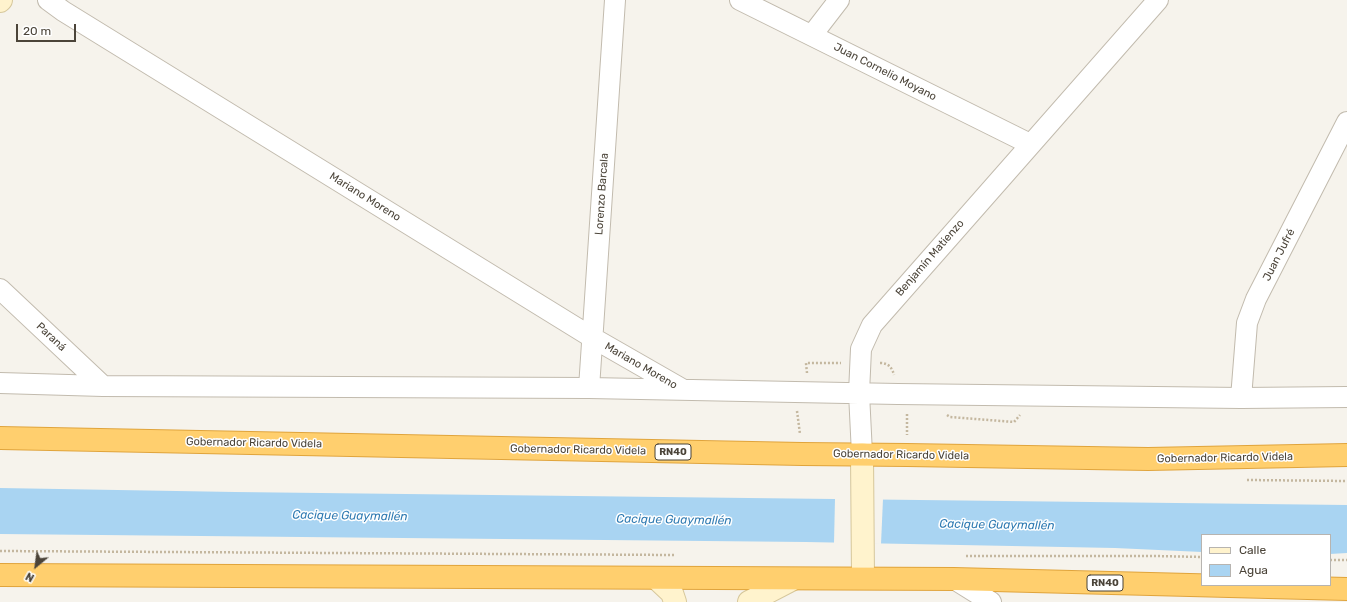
<!DOCTYPE html>
<meta charset="utf-8">
<style>
body{margin:0}
#map{position:relative;width:1347px;height:602px;overflow:hidden;background:#f6f3ec;font-family:Rubik,sans-serif}
canvas{display:block}
.legend{position:absolute;left:1201px;top:534px;width:130px;height:52px;box-sizing:border-box;background:#fff;border:1px solid #b7b4b0;margin:0;padding:5px 7px;list-style:none;font-size:12px;color:#4b4439}
.legend li{display:flex;align-items:center;gap:8px;height:20px}
.legend b{width:20px;border:1px solid #b7b4b0}
.north{position:absolute;left:16px;top:546px;width:40px;height:40px;-webkit-text-stroke:3px #fff;paint-order:stroke;rotate:209deg;font-size:11px;font-weight:700;line-height:16px;text-align:center;color:#4b4439}
.north::after{content:'';display:block;margin:auto;width:14px;height:18px;background:#4b4439;clip-path:polygon(50% 0,100% 100%,50% 72%,0 100%)}
.scale{position:absolute;left:16px;top:24px;width:60px;height:18px;box-sizing:border-box;border:2px solid #4b4439;border-top:0;padding-left:5px;font-size:12px;line-height:14px;white-space:nowrap;color:#4b4439;-webkit-text-stroke:3px #fff;paint-order:stroke}
</style>
<div id="map">
<canvas width="1347" height="602"></canvas>
<ul class="legend">
<li><b style="height:5px;background:#fff3cd"></b>Calle</li>
<li><b style="height:11px;background:#a9d4f2"></b>Agua</li>
</ul>
<div class="north">N</div>
<div class="scale">20 m</div>
</div>
<script>
const ctx = document.querySelector('canvas').getContext('2d');
ctx.lineJoin = 'round';
function fill(path, color) { ctx.fillStyle = color; ctx.fill(path, 'evenodd'); }
function trace(path, color, width, dash) { ctx.strokeStyle = color; ctx.lineWidth = width; ctx.lineCap = dash ? 'butt' : 'round'; ctx.setLineDash(dash || []); ctx.stroke(path); }
function drawText(font, color, halo, rows, align = 'center') {
  ctx.font = font + ' Rubik,sans-serif'; ctx.lineWidth = 3; ctx.setLineDash([]); ctx.textBaseline = 'middle'; ctx.strokeStyle = halo; ctx.fillStyle = color; for (const [text, x, y, turn = 0] of rows) {
    ctx.save(); ctx.translate(x, y); ctx.rotate((+turn || 0) * Math.PI / 180); ctx.textAlign = isNaN(turn) ? turn : align; if (halo) ctx.strokeText(text, 0, 0); ctx.fillText(text, 0, 0); ctx.restore();
  }
}
fill(new Path2D(`
 M0,488L235,492L1347,505V553L1330,554V535H1202V552L1115,548L806,542L0,534Z`), '#a9d4f2');
fill(new Path2D(`
 M835,499H883L881,544L834,543Z`), '#f6f3ec');
const street = new Path2D(`
 M48,0L63,11L593,338L682,389
 M740,0L1030,144
 M812,35L839,0
 M0,289L103,386
 M0,383L103,386L589,388L898,394L1241,398L1347,397
 M589,388L615,0
 M1241,398L1247,323L1256,299L1347,122
 M862,454L859,393L861,349L872,325L1158,0
 M954,579L991,602`);
const secondary = new Path2D(`
 M0,1L1,0
 M862,454L863,578
 M656,578L672,593L675,602
 M749,602L793,579`);
const highway = new Path2D(`
 M0,438L802,454L907,455L1148,459L1347,455
 M0,575L954,579L1347,589`);
trace(street, '#c2bbae', 22);
trace(secondary, '#d6c79b', 24);
trace(highway, '#e0a43c', 24);
trace(new Path2D(`
 M880,363C888,363 892,367 894,375
 M807,373L806,363H841
 M797,411L800,434
 M907,414V435
 M947,415L950,417L1014,422L1020,415
 M1247,480L1347,481
 M0,551L675,555
 M966,556H1156L1202,557
 M1330,560H1347`), '#c4b79f', 2.5, [2, 2]);
trace(street, '#fff', 20);
trace(secondary, '#fff3cd', 22);
trace(highway, '#ffcf6e', 22);
for (const [x, y, w] of [
 [673,452,36],
 [1105,583,36]
]) { const box = new Path2D(); box.roundRect(x - w / 2, y - 8, w, 16, 3); ctx.fillStyle = '#fff'; ctx.fill(box); trace(box, '#4b4439', 1); }
drawText('bold 10px', '#4b4439', null, [
 ["RN40",673,452],
 ["RN40",1105,583]
]);
drawText('11px', '#4b4439', '#fff', [
 ["Juan Cornelio Moyano",885,72,27],
 ["Lorenzo Barcala",602,194,-86],
 ["Mariano Moreno",365,197,32],
 ["Juan Jufré",1279,255,-63],
 ["Benjamín Matienzo",930,258,-49],
 ["Paraná",51,337,43],
 ["Mariano Moreno",641,366,30],
 ["Gobernador Ricardo Videla",254,443,1],
 ["Gobernador Ricardo Videla",578,450,1],
 ["Gobernador Ricardo Videla",901,455,1],
 ["Gobernador Ricardo Videla",1225,458,-1]
]);
drawText('italic 12px', '#2e7ab2', '#fff', [
 ["Cacique Guaymallén",350,516,1],
 ["Cacique Guaymallén",674,520,1],
 ["Cacique Guaymallén",997,525,1]
]);
</script>
